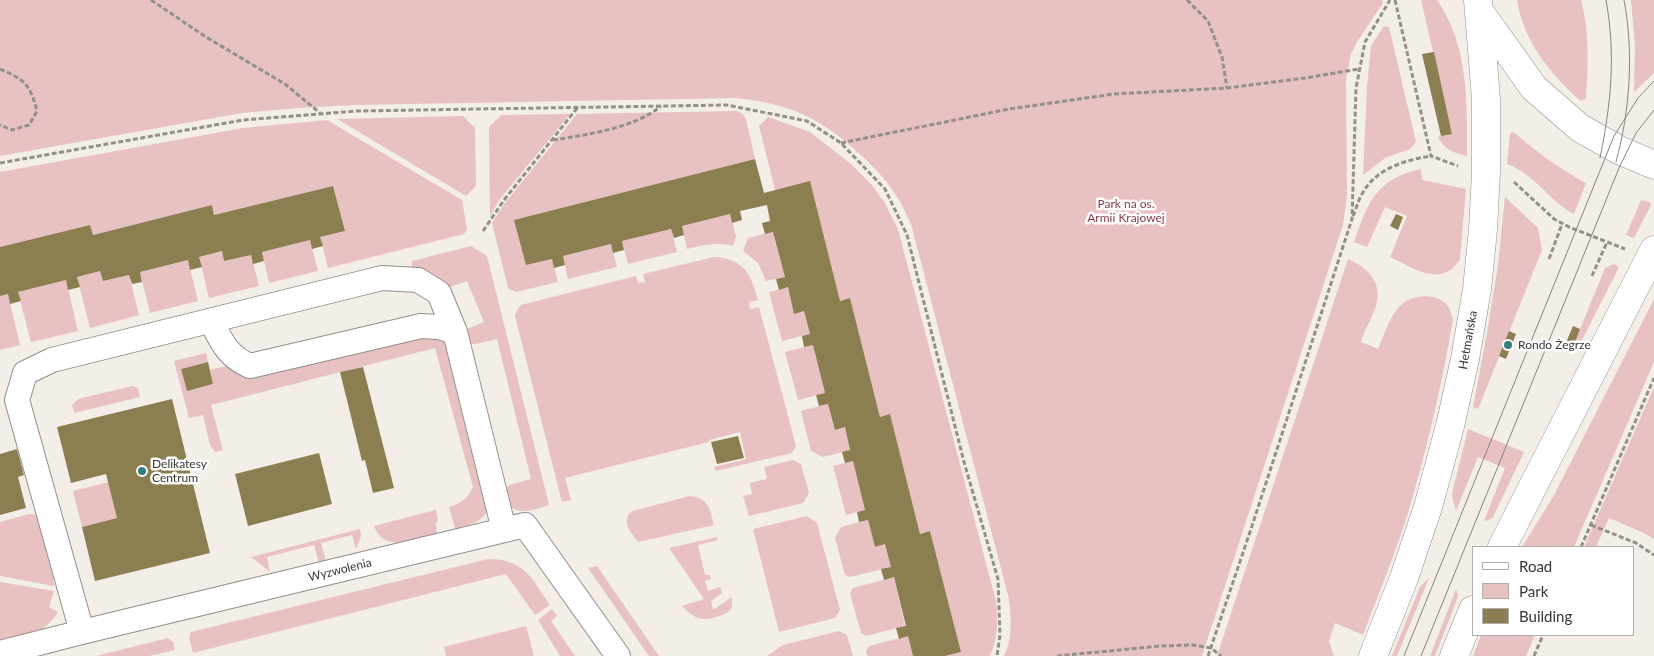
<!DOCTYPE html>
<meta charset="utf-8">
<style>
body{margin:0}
#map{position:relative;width:1654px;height:656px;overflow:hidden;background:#f3eee8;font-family:Lato,sans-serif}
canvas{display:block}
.legend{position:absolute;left:1472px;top:546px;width:162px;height:90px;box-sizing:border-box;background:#fff;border:1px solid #afafae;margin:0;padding:6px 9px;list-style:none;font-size:15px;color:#383634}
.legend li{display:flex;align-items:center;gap:10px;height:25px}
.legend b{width:25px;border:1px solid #afafae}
</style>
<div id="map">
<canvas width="1654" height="656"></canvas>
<ul class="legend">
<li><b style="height:6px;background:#fff"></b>Road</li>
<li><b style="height:14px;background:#e8c1c2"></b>Park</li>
<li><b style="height:14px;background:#8b7e51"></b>Building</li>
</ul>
</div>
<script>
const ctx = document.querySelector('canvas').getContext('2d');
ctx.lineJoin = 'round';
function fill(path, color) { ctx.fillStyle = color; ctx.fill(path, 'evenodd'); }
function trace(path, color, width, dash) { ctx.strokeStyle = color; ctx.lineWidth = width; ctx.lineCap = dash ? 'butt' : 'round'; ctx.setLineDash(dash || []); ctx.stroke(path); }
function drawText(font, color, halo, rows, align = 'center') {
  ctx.font = font + ' Lato,sans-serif'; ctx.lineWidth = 5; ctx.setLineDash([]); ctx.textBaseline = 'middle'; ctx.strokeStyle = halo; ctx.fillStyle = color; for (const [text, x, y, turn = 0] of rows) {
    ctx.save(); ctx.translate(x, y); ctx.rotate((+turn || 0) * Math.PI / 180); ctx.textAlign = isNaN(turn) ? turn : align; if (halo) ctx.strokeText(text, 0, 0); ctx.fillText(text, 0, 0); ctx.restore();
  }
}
fill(new Path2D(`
 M0,0H1382L1383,3L1357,42L1351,54L1346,78L1347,196L1343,225L1202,656H1004C1013,638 1011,619 1009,599L911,224C906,215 903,205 897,197C888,181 875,169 862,156C821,118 791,104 736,98L355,105L298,108L242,113L0,156Z
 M1421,0H1437C1469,46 1467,103 1467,156C1453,153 1445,150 1438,137L1452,133Z
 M1517,0H1581C1590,32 1588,66 1586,99L1581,101C1550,74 1524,42 1517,0Z
 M1631,0H1654V73L1634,92L1635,46Z
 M1384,26L1389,27L1416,142L1410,149L1385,158L1363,175L1367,87L1371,46Z
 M737,111L743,114L746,120L755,159L515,220L526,265L552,259L558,282L516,292L508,288L492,223L505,203L577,114Z
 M570,114L500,199L490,216L489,130L490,126L501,115Z
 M463,116L475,128L476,186L466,196L337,119Z
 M768,117L810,132L851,164L871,184L885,203L898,229L996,601C998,621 998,637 990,656H945L961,652L930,531L920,534L890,415L880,417L850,298L840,301L775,190L759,126Z
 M327,120L462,200L467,229L464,234L328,268L320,237L345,231L333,186L214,215L212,205L93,235L90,225L0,247V172L243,128Z
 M1512,132L1516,134C1538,153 1560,169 1586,183L1574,214C1549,201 1535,174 1507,164L1510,134Z
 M1421,169L1422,180L1466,189L1460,259C1442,289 1414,268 1390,257L1407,216L1385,207L1367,247L1354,242C1368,202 1376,179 1421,169Z
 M1505,197L1538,228L1542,250L1478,409L1473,407L1487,333L1498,265Z
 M1641,200L1649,202L1651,204L1650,207L1634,238L1626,235Z
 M730,214L736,237L733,246C717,242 703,245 687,249L682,226Z
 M671,229L677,252L628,264L622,241Z
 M773,232L785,277L766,281L758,263L743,251L748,238Z
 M310,240L318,271L269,283L262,252Z
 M611,244L617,267L568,279L563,256Z
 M471,246L487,256L549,505C539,508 519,516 510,506C507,502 505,495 504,490L509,485L531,479L497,339L476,344H470L462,331L484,322L467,281L447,288L422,270L412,267V261Z
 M222,251L224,261L251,255L259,286L209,298L199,257Z
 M714,257C744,259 751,274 758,300L749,302L750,309L759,307L796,446L792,453L716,471L714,467L746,459L740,432L709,440V442L565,478L571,500L562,502L515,316L517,310L521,305L636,276L638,283L645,282L643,274Z
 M1348,259C1369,268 1384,284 1375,309C1371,320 1364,331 1361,342L1378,349C1384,335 1389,318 1399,307C1409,295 1433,292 1445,303C1450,307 1451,314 1453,320C1442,383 1428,445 1410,506C1397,550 1379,592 1363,635L1335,623L1329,641L1334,656H1217Z
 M188,260L198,301L150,313L140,272Z
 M1614,264L1619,267L1579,346L1574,344L1605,268Z
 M100,271L103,281L129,275L139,315L90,328L77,277Z
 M66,280L78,331L31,342L18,292Z
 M788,287L794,313L804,311L810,334L782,341L769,292Z
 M8,294L20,345L0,350V296Z
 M1654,299V362L1574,547H1522L1553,497Z
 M422,333L442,340L451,347L489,509C481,523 469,525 455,529L449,507C462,503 467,499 473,487L435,348L211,405L223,450L215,452L210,445L203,415L189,418L174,361L206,353L208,362L181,369L187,391L213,384L210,370L227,366L235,372L242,374Z
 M813,345L825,393L798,400L785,352Z
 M132,386L138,388L140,397L74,413L72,405L78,399Z
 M1654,387V539L1644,533L1609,518L1596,547H1584Z
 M828,404L835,430L845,427L850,450L823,457L811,451L801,411Z
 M1468,429L1524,452L1493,517L1489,520L1484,521L1505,468L1478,457L1456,511L1452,496L1453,489Z
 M793,460L801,464L809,493L803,503L749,516L743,496L752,494L750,483L767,479L764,467Z
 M853,461L865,510L846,515L833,466Z
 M109,482L117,518L82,527L73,491Z
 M690,496C708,498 710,508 714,525L638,542C631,532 620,521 632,511Z
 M436,510L438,520L436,524L437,533C416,539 384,554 374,526Z
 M29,514L37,515L53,577L54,586L0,576V522Z
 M807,516L817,523L840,610L835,618L779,632L753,529Z
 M868,520L875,547L885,544L891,567L850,577L845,575L835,538L841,527Z
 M360,529L361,536L356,549L352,535L321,543L326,561L319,563L314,545L267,557L270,572L251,557Z
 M717,537L718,540L698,545L705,575H710L711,579L705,581L708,591L720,587L722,593L711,601L713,610L732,597V608C725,616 709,621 698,618C692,616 686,610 682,606L704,599L669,548Z
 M488,559C525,559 531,578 550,605L535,615L506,574L193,653L189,638L191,632Z
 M597,566L659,656H649L588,568Z
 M894,577L905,626L866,636L861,633L850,593L853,588Z
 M1429,578L1397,656H1392L1420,587Z
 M0,582L54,591L49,607L58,612C43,636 25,636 0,643Z
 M1456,589L1458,595L1456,602L1435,656H1430Z
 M552,609L557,616L551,621L575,656H560L538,620Z
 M526,626L534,656H446L444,647Z
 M839,631L847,635L853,656H767L783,645Z
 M1481,635H1535L1526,656H1473Z
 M908,636L913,656H867L866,651L869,646Z
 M168,638L173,642L175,650L149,656H96Z`), '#e8c1c2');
fill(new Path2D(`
 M1434,52L1452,134L1441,136L1422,54Z
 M755,159L764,193L810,181L840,301L850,298L880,417L890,414L920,534L930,531L961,652L945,656H913L908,636L899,639L896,628L906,626L894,577L884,580L881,569L891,567L885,544L875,547L868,520L859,522L857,512L865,510L853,461L845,463L842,452L850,450L845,427L835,430L828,404L819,406L816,395L825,393L813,345L804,347L802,336L810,334L804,311L794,314L788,287L779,290L776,279L785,277L773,232L765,234L762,223L770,221L767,205L740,211L742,220L732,223L730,214L682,226L684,235L674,238L671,229L622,241L624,250L613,253L611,244L563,256L565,265L554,268L552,259L526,265L514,220Z
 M333,186L345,231L320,237L323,246L312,249L310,240L262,252L264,261L253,264L251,255L224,261L222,251L199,257L202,267L190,270L188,260L140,272L142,282L132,284L129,275L103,281L100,271L77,277L80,287L68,290L66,280L18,292L21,301L10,304L8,294L0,296V247L90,225L93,235L212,205L214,215Z
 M1396,214L1403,217L1398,230L1390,226Z
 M1573,326L1580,329L1571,353L1563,350Z
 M1509,331L1516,334L1506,359L1499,356Z
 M208,362L213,384L187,391L181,369Z
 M363,367L394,488L373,493L365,460L362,461L340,372Z
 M172,399L210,553L95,581L82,527L117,518L106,474L71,483L57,427Z
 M738,436L744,458L717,464L711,442Z
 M17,449L24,475L18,477L26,508L0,515V454Z
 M319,453L332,504L248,526L235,474Z`), '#8b7e51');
const minor = new Path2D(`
 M211,321C222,342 227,356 250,366L421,326L439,327L455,332
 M82,632L17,400L25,373L52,360L382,278L418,280L439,293L455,332L504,530
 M0,653L82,632L525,525L618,656`);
const tertiary = new Path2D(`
 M1479,11L1534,88L1580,128L1619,150L1654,165
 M1502,547L1654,250
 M1373,656L1404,578L1428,507L1450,426L1465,359L1477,289L1483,230L1486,172V99L1478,0
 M1454,656L1473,610`);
trace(minor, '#938e89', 26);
trace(tertiary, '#938e89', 29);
trace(new Path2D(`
 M151,0L206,37L285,84L320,113
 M1187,0L1208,21L1222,57L1227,88
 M1395,0L1431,156L1458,166
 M0,69C25,80 30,84 37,111L29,125L12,130L0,125
 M553,140C586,135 635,128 661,106
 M841,143L1009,109L1114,94L1227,88L1305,78L1359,69
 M0,163L243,120L357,111L727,105L807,121L841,143L885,189L907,235L964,462L998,579L1000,635L997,656
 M1514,182L1554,219L1569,227L1625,249
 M1353,216C1356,209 1358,201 1362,194C1375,169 1405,160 1431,156
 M483,231L504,200L578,107
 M1549,259L1562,224
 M1592,276L1607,242
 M1591,525L1636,543L1654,555
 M1581,547L1654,378
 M1057,656L1160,646L1193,645L1211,648L1221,656
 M1208,656L1251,529L1352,219L1356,88L1365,42L1390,0
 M1534,656L1543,635`), '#93908c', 3, [5, 2.5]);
trace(minor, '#fff', 24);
trace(tertiary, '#fff', 28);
trace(new Path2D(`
 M1600,158C1611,104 1616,55 1606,0
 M1616,162C1630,111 1634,52 1624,0
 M1404,656L1614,136L1638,98L1654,81
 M1421,656L1619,168L1636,133L1654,110`), '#878380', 1);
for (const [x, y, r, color] of [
 [1508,345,5,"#357e7e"],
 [142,471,5,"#357e7e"]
]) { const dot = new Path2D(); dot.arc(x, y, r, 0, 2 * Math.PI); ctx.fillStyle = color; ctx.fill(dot); trace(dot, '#fff', 2); }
drawText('12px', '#833e44', '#fff', [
 ["Park na os.",1126,204],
 ["Armii Krajowej",1126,218]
]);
drawText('12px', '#383634', '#fff', [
 ["Hetmańska",1468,340,-80],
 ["Wyzwolenia",340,570,-14]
]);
drawText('12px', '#383634', '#fff', [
 ["Rondo Żegrze",1518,345],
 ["Delikatesy",152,464],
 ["Centrum",152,478]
], 'left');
</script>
